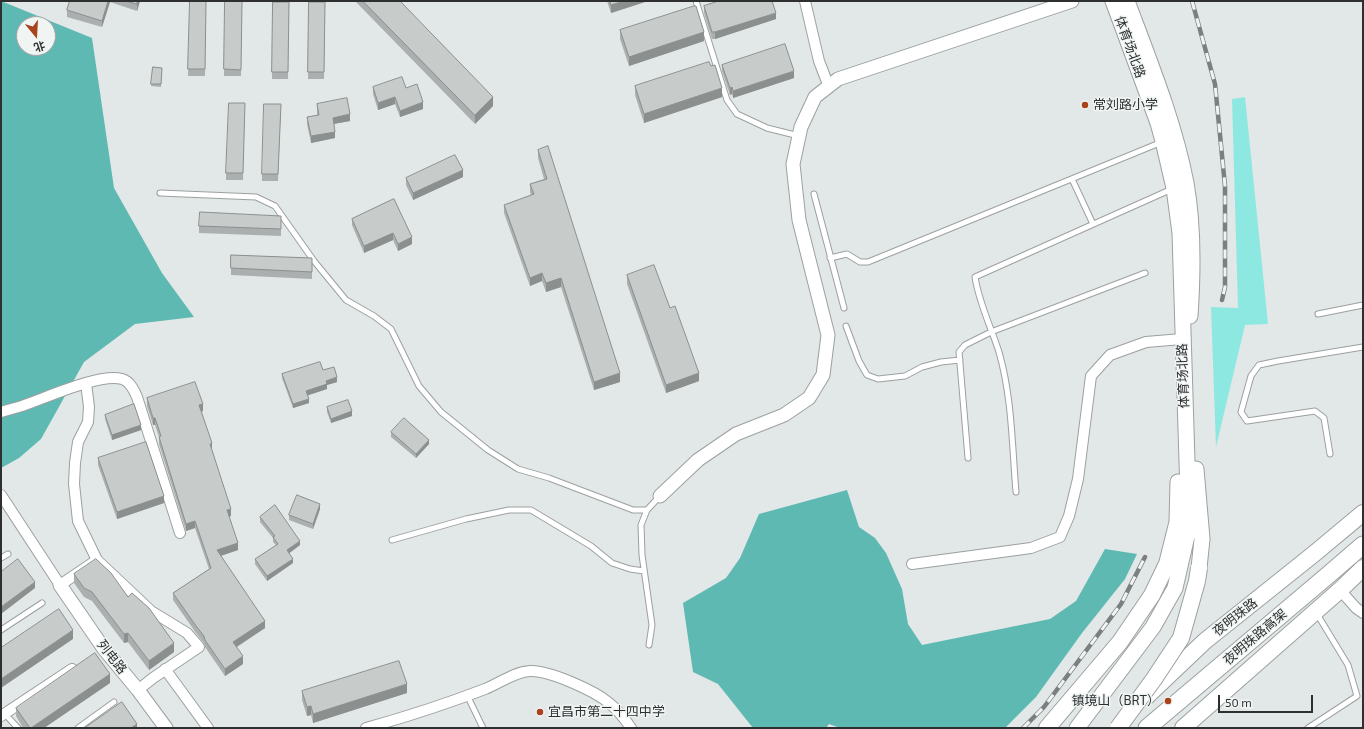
<!DOCTYPE html>
<meta charset="utf-8">
<style>
body{margin:0}
#map{position:relative;width:1364px;height:729px;overflow:hidden;background:#e2e7e7;font-family:"Exo 2","Noto Sans SC",sans-serif}
canvas{display:block}
.frame{position:absolute;inset:0;border:2px solid #2e3030;pointer-events:none}
.north{position:absolute;left:16px;top:16px;width:40px;height:40px;box-sizing:border-box;background:#f0f5f4;border:1px solid #a2a6a6;border-radius:50%;rotate:162deg;font-size:11px;font-weight:700;line-height:16px;text-align:center;color:#2e3030}
.north::after{content:'';display:block;margin:auto;width:14px;height:18px;background:#a9431b;clip-path:polygon(50% 0,100% 100%,50% 72%,0 100%)}
.scale{position:absolute;left:1218px;top:695px;width:95px;height:18px;box-sizing:border-box;border:2px solid #2e3030;border-top:0;padding-left:5px;font-size:12px;line-height:14px;white-space:nowrap;color:#2e3030;-webkit-text-stroke:3px #f0f5f4;paint-order:stroke}
</style>
<div id="map">
<canvas width="1364" height="729"></canvas>
<div class="frame"></div>
<div class="north">北</div>
<div class="scale">50 m</div>
</div>
<script>
const ctx = document.querySelector('canvas').getContext('2d');
ctx.lineJoin = 'round';
function fill(path, color) { ctx.fillStyle = color; ctx.fill(path, 'evenodd'); }
function trace(path, color, width, dash) { ctx.strokeStyle = color; ctx.lineWidth = width; ctx.lineCap = dash ? 'butt' : 'round'; ctx.setLineDash(dash || []); ctx.stroke(path); }
function drawText(font, color, halo, rows, align = 'center') {
  ctx.font = font + ' "Exo 2","Noto Sans SC",sans-serif'; ctx.lineWidth = 3; ctx.setLineDash([]); ctx.textBaseline = 'middle'; ctx.strokeStyle = halo; ctx.fillStyle = color; for (const [text, x, y, turn = 0] of rows) {
    ctx.save(); ctx.translate(x, y); ctx.rotate((+turn || 0) * Math.PI / 180); ctx.textAlign = isNaN(turn) ? turn : align; if (halo) ctx.strokeText(text, 0, 0); ctx.fillText(text, 0, 0); ctx.restore();
  }
}
fill(new Path2D(`
 M1245,97L1268,324L1245,325L1216,447L1211,307L1238,308L1232,99Z`), '#8de8e1');
fill(new Path2D(`
 M1,1L92,38L114,188L162,273L194,317L135,324L84,362L41,439L19,458L1,468ZM24,24H48V48H24Z
 M847,490L859,527L875,538L886,553L902,589L908,624L922,645L1050,619L1076,601L1105,549L1137,554L1125,579L1082,633L1036,697L1005,728H840L829,724L826,728H753L718,684L693,672L683,603L726,578L740,558L759,514Z`), '#5eb9b3');
const service = new Path2D(`
 M696,1L727,100L737,114L767,128L799,136
 M1072,179L1093,224
 M160,193L256,197L275,206L314,261L346,300L374,316L391,329L419,386L441,412L488,450L518,469L549,478L633,510H647L660,496
 M814,194L844,308
 M830,258L847,254L860,262H868L1162,142
 M1318,314L1363,305
 M846,326L859,361L867,375L878,379L905,376L922,367L941,362L960,360
 M1330,454L1324,418L1315,411L1247,421L1241,412L1251,376L1259,365L1278,361L1363,347
 M968,458L959,352L965,345L991,332L1145,273
 M1016,492C1012,445 1012,397 999,352C991,327 979,303 975,277L1172,189
 M647,510L641,525L642,555L652,625L649,645
 M392,540L466,519L509,510H531L591,546L612,563L630,569L644,571
 M1,558L8,554
 M1,630L42,603
 M467,695L483,728
 M4,713L18,728
 M78,728L114,702
 M1308,728L1357,696L1348,665L1317,614`);
const minor = new Path2D(`
 M805,1L819,61L829,87
 M86,383L89,407L88,422L78,442L75,463L74,484L78,521L97,560L151,611L187,633L199,647L153,678L138,690
 M1,412C8,410 15,408 22,406C46,398 99,373 122,379C130,381 134,390 137,397L180,533
 M1,495L60,585L97,560
 M912,564L1031,548L1060,537L1069,516L1078,479L1091,376L1110,355L1146,342L1182,339
 M1340,590L1356,608L1363,613
 M165,669L208,728
 M1,716L72,669
 M366,728C406,717 446,704 485,689C500,683 514,672 530,671C549,670 595,691 609,703C618,710 625,719 631,728`);
const tertiary = new Path2D(`
 M660,496L698,460L736,434L784,415L809,398L823,375L828,335L799,220L793,164L801,127L815,97L838,79L1072,1
 M60,585L104,649L138,690L166,728`);
const secondary = new Path2D(`
 M1127,1C1149,60 1174,121 1186,183C1194,227 1193,272 1190,316
 M1196,469L1202,539L1199,568
 M1166,566L1177,522L1178,482
 M1077,728L1153,627L1175,588L1189,527L1180,233L1174,188L1163,141L1158,123L1113,1`);
const primary = new Path2D(`
 M1146,697L1205,641L1315,553L1363,513
 M1047,728L1120,642L1152,595L1166,566
 M1183,728L1340,590L1363,568`);
const trunk = new Path2D(`
 M1147,728L1327,576L1363,545`);
trace(service, '#9ca0a0', 7);
trace(minor, '#9ca0a0', 12);
trace(tertiary, '#9ca0a0', 15);
trace(secondary, '#9ca0a0', 17);
trace(primary, '#9ca0a0', 18);
trace(trunk, '#9ca0a0', 19);
trace(service, '#fff', 5);
trace(minor, '#fff', 10);
trace(tertiary, '#fff', 13);
trace(secondary, '#fff', 15);
trace(primary, '#fff', 16);
trace(trunk, '#fff', 17);
const rail = new Path2D(`
 M1192,1L1215,84L1225,186V287L1222,300
 M1023,728L1044,707L1121,604L1145,557`);
trace(rail, '#7c7f7f', 4.5);
trace(rail, '#f0f5f4', 3, [9]);
const primaryBridge = new Path2D(`
 M1118,728L1154,679L1181,638L1197,581L1199,568`);
trace(primaryBridge, '#9ca0a0', 18, []);
trace(primaryBridge, '#fff', 16);
fill(new Path2D(`
 M70,1H140L137,11L110,2L102,27L67,17V10Z
 M190,1H206L205,76H188Z
 M225,1H242L241,76H224Z
 M355,1H400L493,106L475,124Z
 M607,1H648L611,13Z
 M273,2H289L288,79H272Z
 M309,2H325L324,79H308Z
 M704,6L776,19L715,39H712L704,13Z
 M620,30L704,41L629,66L620,39Z
 M722,65L794,78L733,98L732,94L730,95L722,71Z
 M153,67L162,68L161,87L151,86Z
 M635,86L722,97L644,123L635,95Z
 M373,87L406,88L423,109L400,117L395,104L378,110L373,94Z
 M245,103L243,180H226V173Z
 M281,104L278,181H262V174Z
 M317,104L350,121L334,124L335,138L311,143L307,124V117L317,115Z
 M538,150L620,382L594,390L561,287L546,292L542,281L530,286L504,213V205L531,195L530,192V184L544,179L538,158Z
 M463,177L413,200L406,185V178Z
 M394,199L412,244L398,251L393,240L364,253L352,225V219Z
 M281,223V236L199,233V226Z
 M231,255L312,258V279L231,275Z
 M627,275L670,308L699,381L666,393L627,284Z
 M323,370L337,382L327,385V389L308,395L309,403L293,408L282,378V374Z
 M147,398L203,411L201,412L212,450L231,516L229,517L238,550L221,556L265,628L237,647L243,664L225,676L205,647L204,643L196,633L173,600V593L209,569L195,528L186,531L159,444V437L155,425H153L147,406Z
 M327,407L352,416L331,423L327,412Z
 M105,415L141,430L112,440L105,419Z
 M391,432L429,444L416,458L391,437Z
 M98,458L164,503L117,519L98,465Z
 M320,509L313,529L289,520V515Z
 M260,517L300,545L289,553L293,563L267,581L255,564V559L276,545L273,542V538L260,522Z
 M74,574L128,597L174,652L149,670L128,642L124,643L92,601L84,597L74,583Z
 M110,683L44,728H23L16,716V708Z
 M302,691L407,693L313,723L311,715L307,716L302,700Z`), '#abafaf');
fill(new Path2D(`
 M108,1H110V2L102,27V21Z
 M137,1H140L137,11Z
 M624,1H648L611,13V5Z
 M776,13V19L715,39V32Z
 M704,32V41L629,66V57Z
 M794,71V78L733,98V91Z
 M732,87V94L730,95V88Z
 M722,88V97L644,123V114Z
 M395,97V104L378,110V103Z
 M493,97V106L475,124V115Z
 M423,102V109L400,117V111Z
 M350,114V121L333,124V118Z
 M335,132V138L311,143V136Z
 M463,170V177L413,200V193Z
 M393,233V240L364,253V246Z
 M412,237V244L398,251V244Z
 M542,273V281L530,286V278Z
 M561,278V287L546,292V283Z
 M620,373V382L594,390V382Z
 M699,373V381L666,393V385Z
 M337,377V382L327,385V389L306,396V391L326,381Z
 M309,399V403L293,408V404Z
 M203,404V411L199,412V405Z
 M352,411V416L331,423V419Z
 M153,418H155V425H153Z
 M141,425V430L112,440V435Z
 M429,440V444L416,458V454Z
 M212,443V450L210,444Z
 M164,496V503L117,519V512Z
 M320,504V509L313,529V524Z
 M231,509V516L227,517V510Z
 M195,521V528L186,531V524Z
 M300,541V545L287,555V550Z
 M238,543V550L217,557V550Z
 M293,559V563L267,581V576Z
 M35,582V588L1,614V607Z
 M265,621V628L233,649V642Z
 M73,630V639L1,688V679Z
 M128,633V642L124,643V634Z
 M174,643V652L149,670V661Z
 M243,656V664L225,676V669Z
 M110,674V683L44,728H31Z
 M407,684V693L313,723V714Z
 M311,706V715L307,716V707Z
 M137,724V728H131Z`), '#8b8f8e');
const building = new Path2D(`
 M70,1H108L102,21L67,10Z
 M127,1H137V4Z
 M190,1H206L205,69H188Z
 M225,1H242L241,70L224,69Z
 M363,1H400L493,97L475,115Z
 M610,1H624L611,5Z
 M719,1H772L776,13L715,32H712L704,6Z
 M273,2H289L288,72H272Z
 M309,2H325L324,72H308Z
 M694,6H696L704,32L629,57L620,30Z
 M785,44L794,71L733,91L732,87L730,88L722,65Z
 M709,62L711,66L715,65L722,88L644,114L635,86Z
 M153,67L162,68L161,84H151Z
 M402,77L406,88L417,84L423,102L400,111L395,97L378,103L373,87Z
 M347,98L350,114L333,118L335,132L311,136L307,117L319,115L317,104Z
 M229,103H245L243,173H226Z
 M264,104H281L278,174H262Z
 M548,146L620,373L594,382L561,278L546,283L542,273L530,278L504,205L534,194L530,184L547,179L538,150Z
 M455,155L463,170L413,193L406,178Z
 M394,199L412,237L398,244L393,233L364,246L352,219Z
 M200,212L281,216V229L199,226Z
 M231,255L312,258V272L231,268Z
 M654,265L670,308L675,306L699,373L666,385L627,275Z
 M320,362L323,370L334,367L337,377L326,381L327,384L306,391L309,399L293,404L282,374Z
 M195,382L203,404L199,405L212,443L210,444L231,509L227,510L238,543L217,550L265,621L233,642L243,656L225,669L205,640L204,636L196,626L173,593L211,568L195,521L186,524L159,437L161,436L155,418H153L147,398Z
 M348,400L352,411L331,419L327,407Z
 M134,404L141,425L112,435L105,415Z
 M404,418L429,440L416,454L391,432Z
 M146,442L164,496L117,512L98,458Z
 M297,495L320,504L313,524L289,515Z
 M275,505L300,541L287,550L293,559L267,576L255,559L278,544L273,537L275,536L260,517Z
 M18,559L35,582L1,607V572Z
 M96,559L111,573L128,597L132,593L149,608L174,643L149,661L128,633L124,634L92,592L84,588L74,574Z
 M59,609L73,630L1,679V648Z
 M95,653L110,674L31,728H30L16,708Z
 M399,661L407,684L313,714L311,706L307,707L302,691Z
 M122,702L137,724L131,728H85Z`);
fill(building, '#c7cccb');
trace(building, '#8b8f8e', 1);
for (const [x, y, r, color] of [
 [1085,105,4,"#a9431b"],
 [1168,701,4,"#a9431b"],
 [540,712,4,"#a9431b"]
]) { const dot = new Path2D(); dot.arc(x, y, r, 0, 2 * Math.PI); ctx.fillStyle = color; ctx.fill(dot); trace(dot, '#f0f5f4', 1.5); }
drawText('13px', '#2e3030', '#f0f5f4', [
 ["体育场北路",1130,47,70],
 ["体育场北路",1183,376,-92],
 ["夜明珠路",1235,617,-38],
 ["夜明珠路高架",1255,637,-40],
 ["列电路",112,657,52]
]);
drawText('13px', '#2e3030', '#f0f5f4', [
 ["常刘路小学",1093,105],
 ["镇境山（BRT）",1160,701,"right"],
 ["宜昌市第二十四中学",548,712]
], 'left');
</script>
